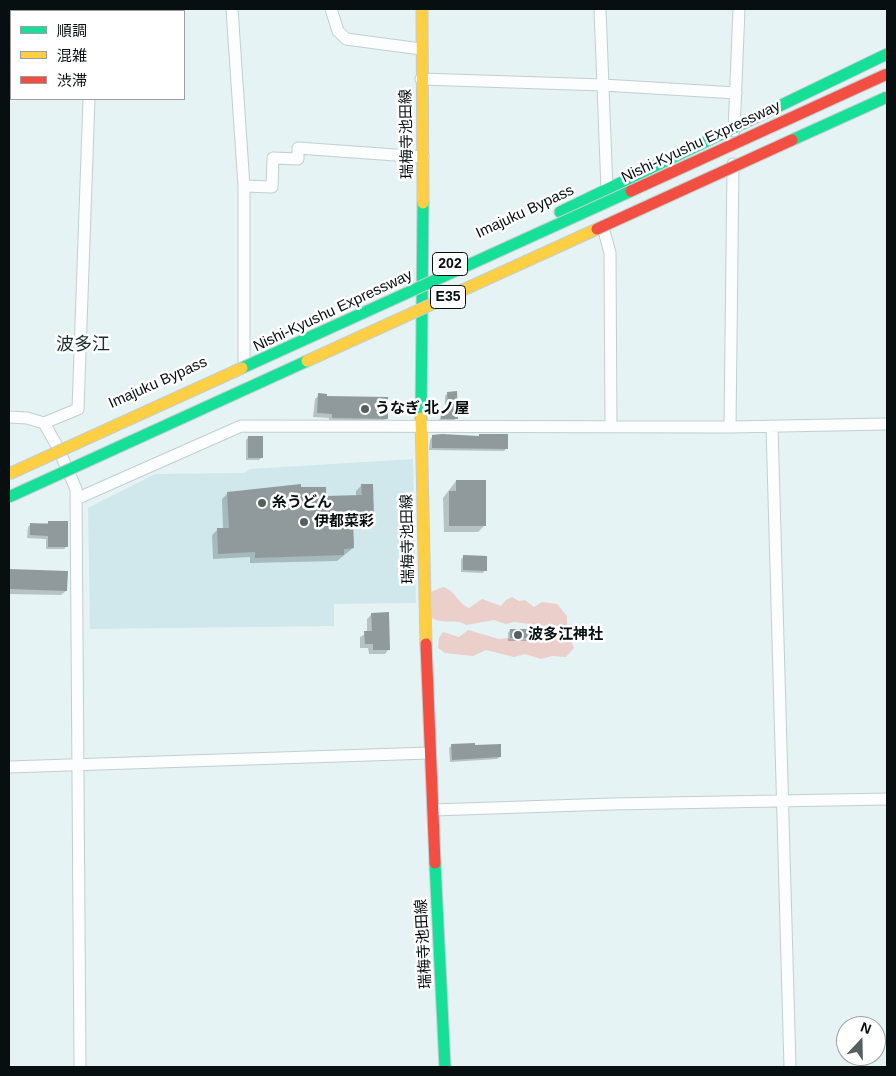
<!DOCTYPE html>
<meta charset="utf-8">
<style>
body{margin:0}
#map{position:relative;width:896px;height:1076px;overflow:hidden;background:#e5f3f5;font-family:Helvetica,"Noto Sans JP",sans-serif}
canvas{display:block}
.frame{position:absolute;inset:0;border:10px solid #070f10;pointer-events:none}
.legend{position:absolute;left:10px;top:10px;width:175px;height:90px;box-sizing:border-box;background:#fff;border:1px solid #9c9f9f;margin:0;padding:6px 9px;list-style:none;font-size:15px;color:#070f10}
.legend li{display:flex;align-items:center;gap:10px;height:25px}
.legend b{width:25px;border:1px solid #9c9f9f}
.north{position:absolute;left:836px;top:1016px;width:50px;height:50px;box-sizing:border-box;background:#fff;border:1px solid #9c9f9f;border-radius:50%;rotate:21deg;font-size:14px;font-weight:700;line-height:20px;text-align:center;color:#070f10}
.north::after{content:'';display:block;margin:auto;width:18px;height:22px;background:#555f60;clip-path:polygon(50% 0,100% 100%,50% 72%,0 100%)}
</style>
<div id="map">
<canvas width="896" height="1076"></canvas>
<div class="frame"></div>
<ul class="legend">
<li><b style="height:6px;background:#16e098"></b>順調</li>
<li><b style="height:6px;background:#ffcf43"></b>混雑</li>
<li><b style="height:6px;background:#f24e42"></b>渋滞</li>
</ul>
<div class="north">N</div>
</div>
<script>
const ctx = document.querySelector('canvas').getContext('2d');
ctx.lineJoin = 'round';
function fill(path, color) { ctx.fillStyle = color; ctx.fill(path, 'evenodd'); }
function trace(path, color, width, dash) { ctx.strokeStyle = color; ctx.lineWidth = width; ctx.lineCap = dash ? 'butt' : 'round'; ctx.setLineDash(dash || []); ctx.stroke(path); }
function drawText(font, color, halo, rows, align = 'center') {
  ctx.font = font + ' Helvetica,"Noto Sans JP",sans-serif'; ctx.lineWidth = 5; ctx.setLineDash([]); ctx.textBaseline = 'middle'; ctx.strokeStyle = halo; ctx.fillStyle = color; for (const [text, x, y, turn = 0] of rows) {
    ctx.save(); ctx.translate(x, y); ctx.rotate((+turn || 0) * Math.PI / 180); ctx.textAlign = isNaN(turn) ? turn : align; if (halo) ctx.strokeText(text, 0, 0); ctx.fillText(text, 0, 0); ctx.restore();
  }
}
fill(new Path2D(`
 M413,459L416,603L334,604V626L90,629L88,508L155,474L244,473L250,469Z`), '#d0e8ec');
fill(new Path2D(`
 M443,587C456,591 458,604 469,608L482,599L501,606L506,600L512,597L519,601L525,600L534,607L542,602L557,604L567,616V631L574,648L566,657L552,656L541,659L525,654L514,657L486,650L473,656L445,653L438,648L439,638L443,632L459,637L468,630L499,639L508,638L521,641L529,638H536L546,626L514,622L506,624L494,620L466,625C457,618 443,625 432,618L431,592Z`), '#eacfcb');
fill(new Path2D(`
 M448,393L456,418L454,421H439L441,415H445V396Z
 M319,395L325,397L387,418L382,422H329V418L313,417L315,399Z
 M248,437L262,457L259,460H246V440Z
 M432,437L507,448L504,451L429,450L430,440Z
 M456,481L485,525L478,532H444L443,498Z
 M362,485L373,516L367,522H352L353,548L337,561L250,563V557L213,559L212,535L217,530L223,529L222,499L228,493L300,488L325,497H356V491Z
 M66,522V547L64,549H46V539L27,538L28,527L31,524Z
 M464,556L485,570L483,573L461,572V559Z
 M9,570L66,573V591L61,595L9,594Z
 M372,614L389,649L385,654H369L368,648H360V637L367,633V619Z
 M510,630L539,638L536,641H508V633Z
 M452,745L500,756L497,759L450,762L449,748Z`), '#0003');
fill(new Path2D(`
 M457,391L458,419H441V414H448L447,392Z
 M318,393L327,394V396L388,397V419L332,418V414L317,413Z
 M442,434L479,436V434H508V449L432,448V435Z
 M248,436H263V458H248Z
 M456,480H486V526H449V491H456Z
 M301,484V487H326V496L362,495L361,484H373L374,516L353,517L354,548L344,549V555L255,558V552L218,554L217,528H229L227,492Z
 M48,521H68V547H48V536L30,535V523L48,524Z
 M463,555L487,556V571L463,570Z
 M9,569L68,571L67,591L9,589Z
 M389,612L390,650H373V644H365L364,631H372L371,613Z
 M510,629H540L541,638H510Z
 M475,743V745L501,744V757L452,760L451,744Z`), '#909a9c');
const street = new Path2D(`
 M232,9L244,186V361
 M331,9L338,31L346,39L421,49
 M600,9L607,190
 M92,11V9
 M421,79L603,85L736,93
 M734,131L739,9
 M244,186L272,187L273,158L298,159V148L423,157
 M604,231L610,253L611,426
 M9,417L27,418L44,423L57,446L76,489L80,1067
 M44,423L78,409L89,99
 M772,426L790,1067
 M730,427L733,164
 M76,499L241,426L730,427L887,424
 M9,767L429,753
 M433,810L612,804L887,799`);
const fast = new Path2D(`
 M560,212L887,54
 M421,418L423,203
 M435,863L445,1067`);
const slow = new Path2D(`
 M422,9L423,203
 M421,418L426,644`);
const jam = new Path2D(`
 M426,644L435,863`);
trace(street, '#c3ced0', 13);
trace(fast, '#c3ced0', 13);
trace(slow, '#c3ced0', 13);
trace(jam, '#c3ced0', 13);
trace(street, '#fbfdfe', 11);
trace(fast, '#16e098', 11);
trace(slow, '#ffcf43', 11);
trace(jam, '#f24e42', 11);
const fastBridge = new Path2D(`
 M792,140L887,97
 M242,368L631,191
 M9,497L307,361`);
const slowBridge = new Path2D(`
 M307,361L597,229
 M9,474L242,368`);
const jamBridge = new Path2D(`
 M631,191L887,74
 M597,229L792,140`);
trace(fastBridge, '#c3ced0', 13, []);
trace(slowBridge, '#c3ced0', 13, []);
trace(jamBridge, '#c3ced0', 13, []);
trace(fastBridge, '#16e098', 11);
trace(slowBridge, '#ffcf43', 11);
trace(jamBridge, '#f24e42', 11);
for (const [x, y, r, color] of [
 [365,409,5,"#555f60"],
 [262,503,5,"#555f60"],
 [304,522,5,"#555f60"],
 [518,635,5,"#555f60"]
]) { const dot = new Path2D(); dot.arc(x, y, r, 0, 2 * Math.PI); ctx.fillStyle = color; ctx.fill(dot); trace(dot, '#fff', 2); }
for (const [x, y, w] of [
 [450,264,35],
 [448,297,35]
]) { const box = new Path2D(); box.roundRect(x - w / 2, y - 11.5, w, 23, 4); ctx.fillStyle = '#fff'; ctx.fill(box); trace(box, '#070f10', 1); }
drawText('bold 14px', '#070f10', null, [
 ["202",450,264],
 ["E35",448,297]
]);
drawText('15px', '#070f10', '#fff', [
 ["瑞梅寺池田線",407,134,-91],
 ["Nishi-Kyushu Expressway",701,142,-25],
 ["Imajuku Bypass",525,212,-25],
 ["Nishi-Kyushu Expressway",333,311,-25],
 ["Imajuku Bypass",158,383,-24],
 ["瑞梅寺池田線",408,539,-91],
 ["瑞梅寺池田線",424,944,-93]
]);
drawText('bold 15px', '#070f10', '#fff', [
 ["うなぎ 北ノ屋",375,409],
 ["糸うどん",272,503],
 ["伊都菜彩",314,522],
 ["波多江神社",528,635]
], 'left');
drawText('18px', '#1b2e31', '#fff', [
 ["波多江",83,345]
]);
</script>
